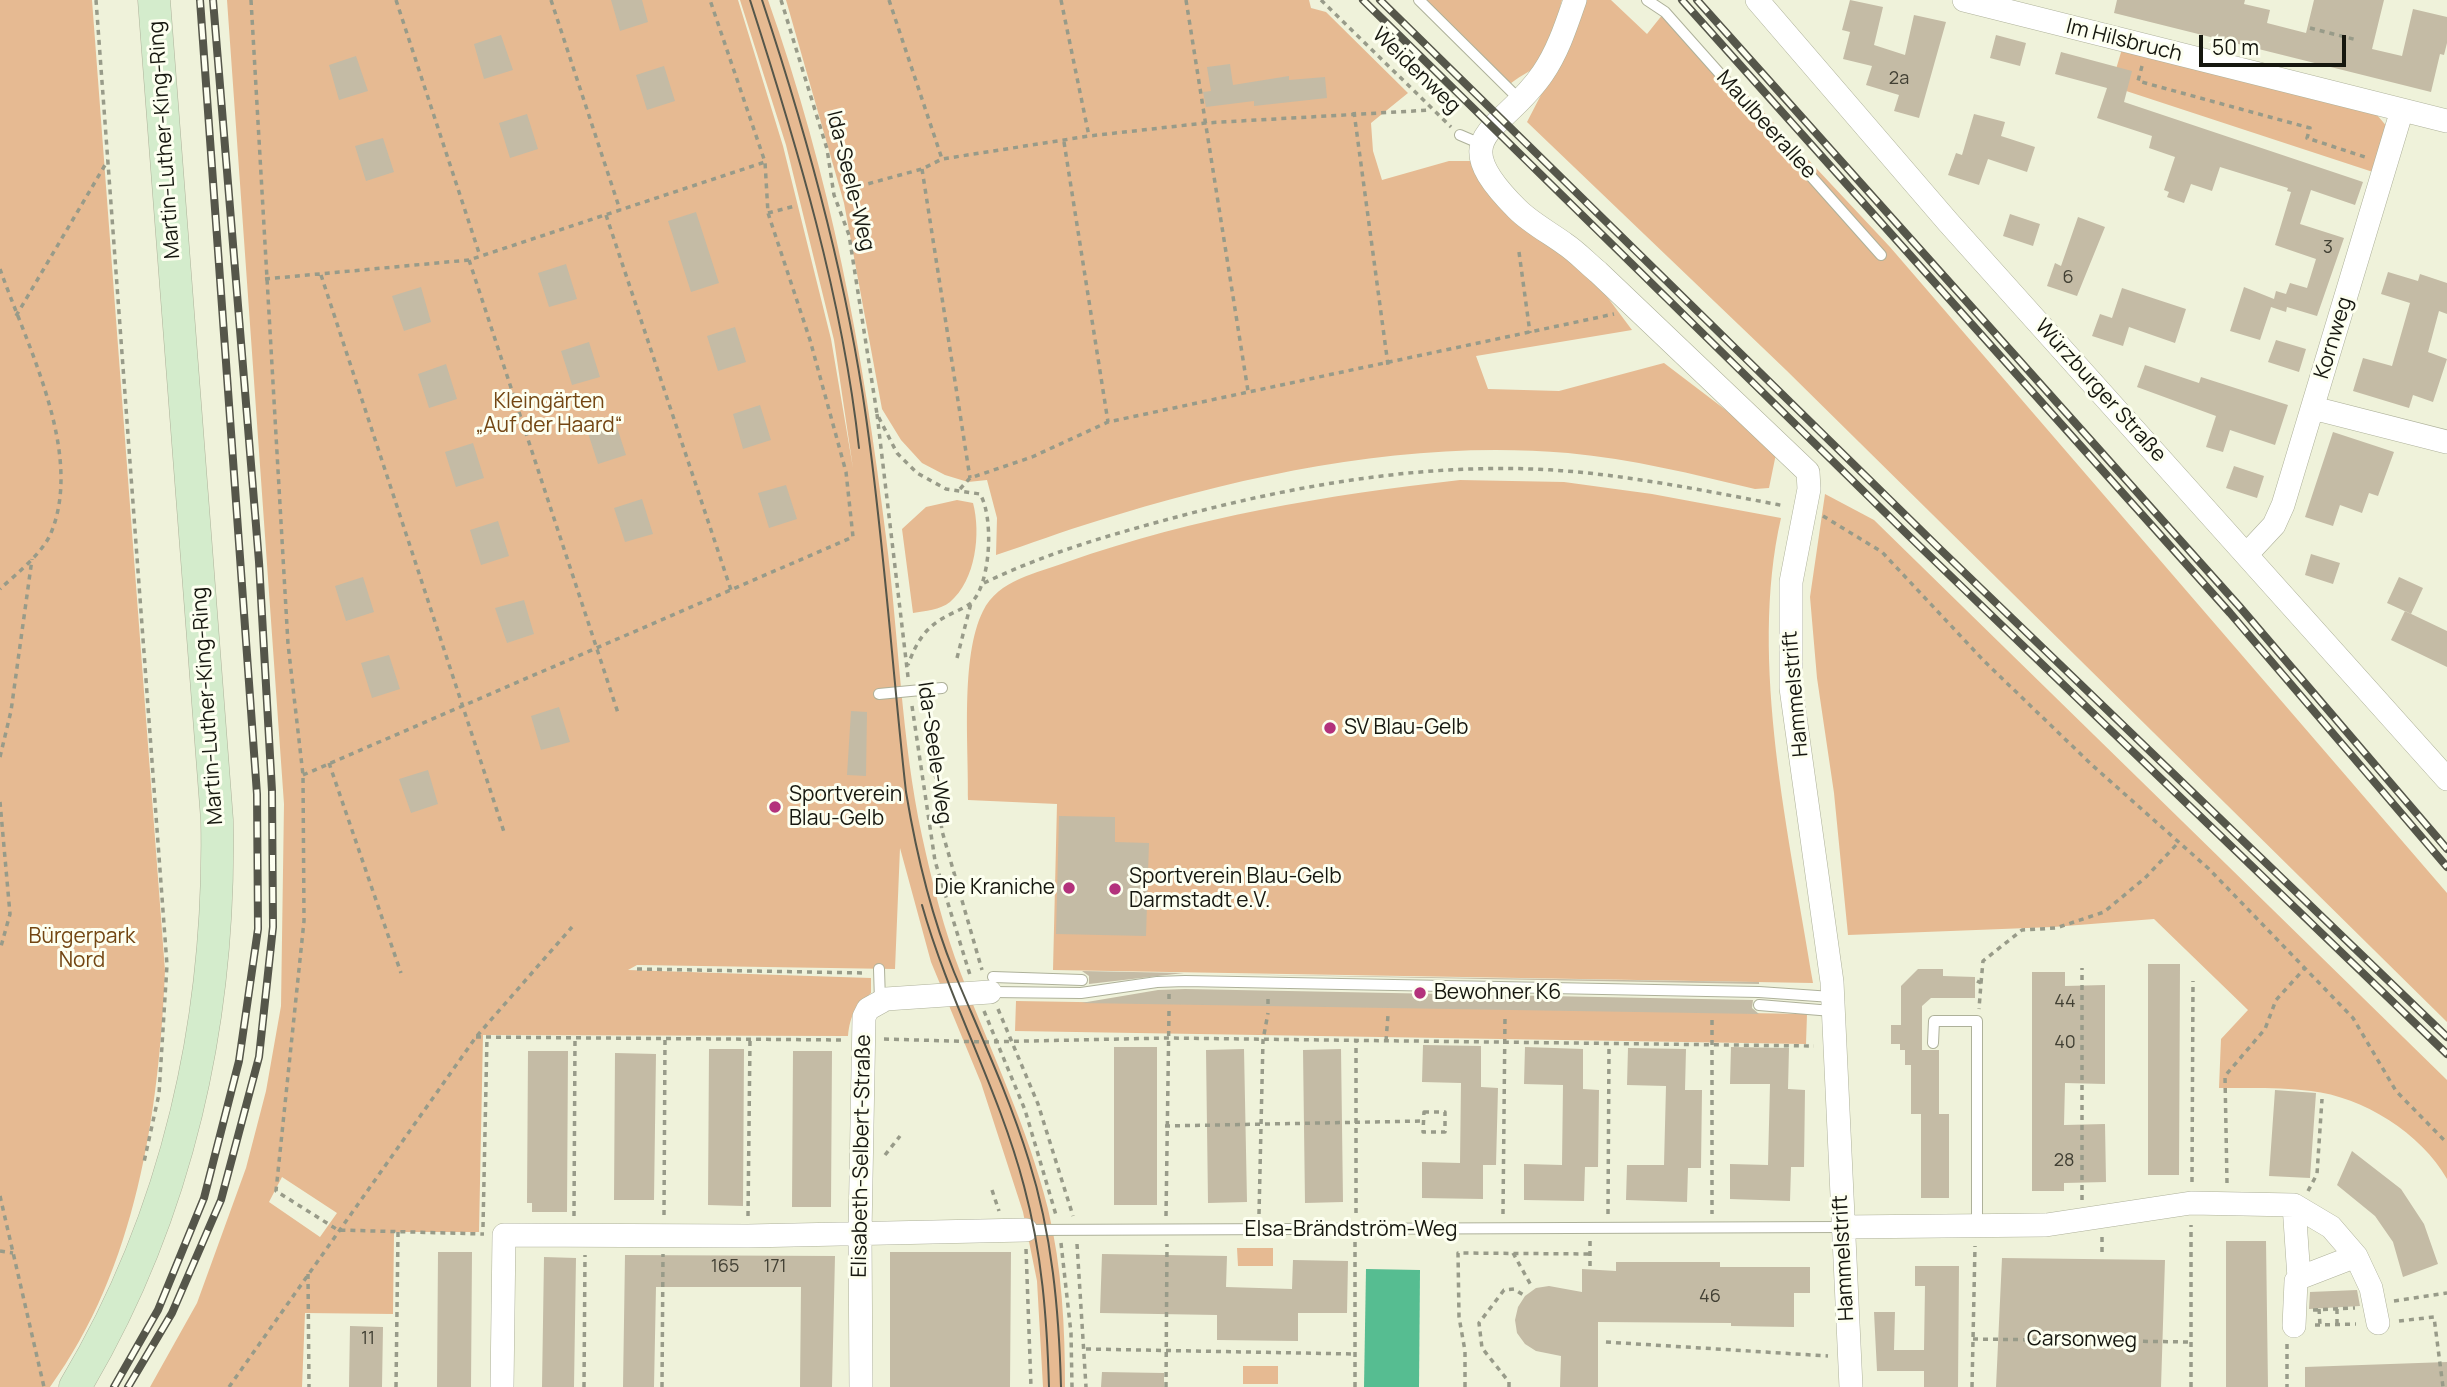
<!DOCTYPE html>
<meta charset="utf-8">
<style>
body{margin:0}
#map{position:relative;width:2447px;height:1387px;overflow:hidden;background:#eff2da;font-family:Manrope,sans-serif}
canvas{display:block}
.scale{position:absolute;left:2199px;top:35px;width:147px;height:32px;box-sizing:border-box;border:4px solid #16170f;border-top:0;padding-left:9px;font-size:21px;line-height:24px;white-space:nowrap;color:#16170f;-webkit-text-stroke:5px #fdfff0;paint-order:stroke}
</style>
<div id="map">
<canvas width="2447" height="1387"></canvas>
<div class="scale">50 m</div>
</div>
<script>
const ctx = document.querySelector('canvas').getContext('2d');
ctx.lineJoin = 'round';
function fill(path, color) { ctx.fillStyle = color; ctx.fill(path, 'evenodd'); }
function trace(path, color, width, dash) { ctx.strokeStyle = color; ctx.lineWidth = width; ctx.lineCap = dash ? 'butt' : 'round'; ctx.setLineDash(dash || []); ctx.stroke(path); }
function drawText(font, color, halo, rows, align = 'center') {
  ctx.font = font + ' Manrope,sans-serif'; ctx.lineWidth = 6; ctx.setLineDash([]); ctx.textBaseline = 'middle'; ctx.strokeStyle = halo; ctx.fillStyle = color; for (const [text, x, y, turn = 0] of rows) {
    ctx.save(); ctx.translate(x, y); ctx.rotate((+turn || 0) * Math.PI / 180); ctx.textAlign = isNaN(turn) ? turn : align; if (halo) ctx.strokeText(text, 0, 0); ctx.fillText(text, 0, 0); ctx.restore();
  }
}
fill(new Path2D(`
 M0,0H92L165,971C159,1113 136,1269 50,1387H0Z
 M227,0H738L783,146L831,339L853,468L834,340L786,145L740,0H768C831,178 863,350 886,537C899,637 901,738 922,836C932,882 944,930 961,974C991,1052 1028,1128 1048,1209C1062,1267 1065,1328 1065,1387H1043L1037,1281L1023,1212L981,1083L931,962L900,848L895,969L637,965L628,970L871,978V993C856,1006 850,1015 848,1036L483,1035L479,1232H394L393,1314L305,1313L302,1387H150L197,1303L246,1168L266,1091L281,1006L284,804ZM282,1177L337,1213L320,1237L269,1202Z
 M786,0H1309L1311,8L1326,12L1408,93L1371,123L1373,151L1382,180L1449,161H1470L1480,177L1593,278L1632,330L1476,356L1488,389L1559,391L1664,363L1777,449L1769,488L1755,489C1693,474 1632,459 1568,453C1411,439 1246,474 1097,521C1063,531 1030,544 996,555L997,518L987,480L968,482L945,475L922,463L901,440L882,409L844,203Z
 M1424,0H1562C1556,21 1552,49 1537,65C1529,73 1517,77 1509,85Z
 M1580,0H1611L1647,34L1667,9L1890,247L2447,893V1022L1786,370L1527,122L1558,62Z
 M2122,49L2377,115L2389,129L2376,173L2111,86Z
 M1460,480L1564,482L1652,494L1781,518C1748,662 1790,838 1813,983L1053,970L1057,804L968,800C969,747 960,657 983,611C998,580 1037,573 1067,562C1195,517 1326,495 1460,480Z
 M1825,494L1874,520L2447,1080V1179C2421,1133 2363,1097 2311,1091C2281,1087 2249,1088 2219,1088L2221,1039L2248,1010L2154,919L2053,927L1848,935L1834,793L1817,678L1810,597Z
 M957,500L973,503C981,533 976,580 950,602C940,610 925,611 913,613L902,529L926,507Z
 M1016,1001L1807,1014L1806,1044L1015,1031Z
 M1237,1248H1273V1266H1238Z
 M1243,1366H1278V1384H1243Z`), '#e6ba92');
fill(new Path2D(`
 M1366,1269L1420,1270L1419,1387H1364Z`), '#56bd91');
fill(new Path2D(`
 M611,0H642L648,22L620,31Z
 M1850,0L1883,7L1874,45L1905,55L1914,15L1946,22L1919,118L1894,111L1899,95L1866,85L1872,66L1843,59L1850,32L1842,30Z
 M2117,0H2245L2244,4L2270,10L2267,23L2306,33L2314,0H2384L2372,49L2402,56L2413,9L2447,17V43L2444,55L2440,54L2431,92L2114,13Z
 M501,35L513,70L484,79L474,44Z
 M1996,35L2026,43L2020,66L1990,58Z
 M2061,52L2132,71L2124,102L2363,182L2355,205L2311,190L2300,224L2344,238L2317,316L2287,307L2286,312L2271,307L2260,340L2230,331L2244,287L2274,299L2276,291L2286,294L2290,283L2307,288L2316,259L2275,245L2291,192L2287,191L2288,188L2220,167L2212,191L2191,184L2184,203L2167,197L2169,192L2164,190L2175,157L2149,148L2152,136L2097,118L2107,88L2055,74Z
 M356,56L368,91L339,100L329,65Z
 M1230,64L1233,85L1289,76V80L1325,77L1327,98L1254,106V101L1206,107L1203,92L1211,91L1207,67Z
 M664,66L675,101L647,110L636,75Z
 M527,114L538,149L510,158L499,123Z
 M1974,114L2005,122L2001,136L2035,147L2027,172L1988,159L1979,185L1948,175L1956,153L1962,155Z
 M383,138L394,172L366,181L355,146Z
 M696,212L719,283L691,292L668,221Z
 M2010,214L2040,224L2033,246L2003,236Z
 M2078,217L2105,227L2077,296L2047,286L2055,263L2061,266Z
 M566,264L577,299L549,307L538,273Z
 M2388,272L2418,281L2420,274L2447,283V314L2439,311L2428,352L2447,359L2433,402L2413,395L2409,408L2353,391L2363,358L2392,366L2410,303L2381,294Z
 M421,287L431,322L404,331L392,296Z
 M2122,288L2186,309L2175,343L2129,327L2123,346L2092,336L2100,314L2112,318Z
 M735,327L746,362L718,371L707,336Z
 M2276,340L2306,349L2299,372L2268,362Z
 M589,342L600,377L572,385L561,351Z
 M446,364L457,399L429,408L418,374Z
 M2145,365L2199,383L2201,377L2288,405L2275,445L2230,430L2223,452L2206,447L2216,416L2137,387Z
 M760,405L771,440L743,449L733,414Z
 M615,421L626,455L598,464L587,430Z
 M2333,432L2394,452L2378,496L2369,493L2362,513L2340,505L2333,526L2305,517Z
 M473,443L484,478L456,487L445,452Z
 M2234,466L2264,476L2257,498L2226,488Z
 M786,485L797,519L769,528L758,493Z
 M642,499L653,534L625,542L614,508Z
 M498,521L509,556L481,565L470,530Z
 M2311,554L2340,563L2333,584L2305,575Z
 M363,577L374,612L346,621L335,586Z
 M2399,577L2423,588L2411,614L2387,603Z
 M524,600L534,634L507,643L495,608Z
 M2405,611L2447,631V667L2391,640Z
 M389,655L400,689L372,698L361,663Z
 M559,707L570,742L541,750L531,716Z
 M851,711L867,712L866,776L847,775Z
 M428,770L438,804L411,813L399,779Z
 M1059,816L1115,817V842L1149,843L1146,936L1056,934Z
 M2148,964H2180L2179,1175H2148Z
 M1918,969H1943V976L1975,977V998H1931L1922,1006V1050H1939V1114H1949V1198H1921V1114H1911V1065H1905V1050H1900V1044H1891V1025H1901V986Z
 M1082,971L1184,973L1089,984V976Z
 M2032,972H2065V986L2105,985V1084L2065,1083L2064,1125L2105,1124L2106,1182L2064,1183V1191H2032Z
 M1213,974L1759,982V984Z
 M1185,989L1753,1000L1752,1008L1759,1014L1081,1003L1158,990Z
 M1423,1045L1481,1046V1087L1498,1088L1496,1165H1483V1199L1422,1198V1162L1460,1163L1461,1083L1422,1082Z
 M1114,1047H1157V1205H1114Z
 M1525,1047L1583,1049V1089L1599,1090L1598,1167H1585L1584,1201L1524,1200V1164L1562,1165L1563,1085L1524,1084Z
 M1731,1047L1789,1048L1788,1089L1805,1090L1804,1167H1791L1790,1201L1730,1199V1164L1768,1165L1770,1084H1730Z
 M1628,1048L1686,1049L1685,1090H1702L1701,1168H1688L1687,1202L1626,1200L1627,1165H1664L1666,1086L1627,1085Z
 M709,1049H744L743,1206L708,1205Z
 M1244,1049L1247,1202L1208,1203L1206,1050Z
 M1341,1049L1343,1202L1305,1203L1303,1050Z
 M528,1051H568L567,1212H532V1203H527Z
 M793,1051H832L831,1207H792Z
 M615,1053L656,1054L654,1200H614Z
 M2275,1090L2316,1093L2310,1178L2269,1176Z
 M2352,1151L2401,1189L2424,1224L2438,1264L2403,1277L2393,1242L2375,1216L2337,1185Z
 M2226,1241H2266L2268,1387H2226Z
 M438,1252H472L471,1387H437Z
 M890,1252H1011L1010,1387H890Z
 M1102,1254L1227,1256L1226,1287L1292,1289L1293,1260L1348,1261L1347,1313H1298V1341L1217,1340V1315L1100,1313Z
 M625,1255L835,1256L832,1387H800L801,1287H656L654,1387H623Z
 M544,1257L576,1258L574,1387H542Z
 M2002,1258L2165,1260L2161,1387H1996Z
 M1616,1262H1720V1267H1810V1293H1794V1327L1731,1326V1323L1598,1322V1387H1560L1561,1356L1536,1351L1525,1344L1517,1333L1515,1320L1518,1307L1525,1296L1536,1288L1549,1286L1582,1292V1269L1616,1271Z
 M1915,1266H1959L1958,1387H1924V1371H1877L1874,1312H1895L1894,1350H1924L1925,1286H1915Z
 M2357,1290L2360,1306L2309,1309L2310,1292Z
 M350,1326L383,1327L382,1387H349Z
 M2447,1362V1387H2305V1367Z
 M1102,1372L1164,1373V1387H1101Z`), '#c4bba5');
const lane = new Path2D(`
 M1419,0L1519,99
 M1647,0L1665,12L1881,255
 M1460,135L1481,144
 M879,694L942,688
 M879,969L880,1001
 M993,977L1082,980
 M990,992L1081,993L1157,982L1185,981L1759,992L1832,997
 M1759,1005L1832,1011
 M1933,1043L1934,1021H1977V1225
 M1026,1230L1842,1227`);
const street = new Path2D(`
 M1575,0C1566,26 1558,51 1543,73C1502,134 1441,133 1517,209C1531,223 1550,233 1565,244C1577,252 1587,263 1598,272L1808,472L1809,489L1791,582V688L1832,982L1851,1387
 M1757,0L1948,222L2447,779
 M1964,0L2447,121
 M2313,408L2447,442
 M2247,554L2274,525L2283,505L2402,110
 M2294,1205L2299,1278L2356,1256
 M1842,1227L2046,1225L2191,1203L2294,1205L2331,1227L2356,1256L2371,1288L2378,1323
 M2294,1326L2296,1281
 M502,1387L504,1235L748,1236L1026,1230
 M861,1387L860,1233L864,1017L868,1009L886,999L990,992`);
const secondary = new Path2D(`
 M75,1387C178,1215 221,1019 217,820L154,0`);
trace(lane, '#aeb19a', 12);
trace(street, '#aeb19a', 24);
trace(secondary, '#aeb19a', 33);
trace(new Path2D(`
 M96,0L167,965L159,1094L144,1162
 M251,0L288,644L303,775L304,921L276,1191L338,1230L484,1234
 M396,0L480,256
 M551,0L620,210
 M781,0L827,149L834,195L849,235L877,414L897,453L917,473L946,489L980,494C994,517 991,584 971,603C965,608 954,612 947,616C925,627 916,643 908,665
 M889,0L942,159
 M1061,0L1089,136
 M1186,0L1248,391
 M1321,0L1451,127
 M2310,28L2357,40
 M2142,66L2138,81L2310,128L2307,138L2365,157
 M1354,112L1388,365
 M1064,142L1108,422
 M922,169L970,478
 M849,189L922,169L942,159L1089,136L1205,123L1431,110
 M768,213L795,206
 M606,215L731,590
 M1519,252L1530,333
 M469,260L619,716
 M0,269C27,346 84,453 51,533C42,554 16,574 0,589
 M321,275L504,832
 M265,279L469,260L765,162
 M16,316L108,160
 M877,414L908,677
 M960,489L970,478L1032,457L1108,422L1614,314
 M1823,516L1882,552L1984,661L2092,765L2209,869L2353,1018L2396,1091L2447,1143
 M984,583C1040,556 1099,538 1158,522C1289,486 1429,460 1566,471C1639,477 1712,492 1785,506
 M957,658L971,603
 M927,704L942,831L982,970
 M912,706L935,861L970,975
 M0,757L11,711L32,559
 M329,763L401,973
 M303,775L853,537L846,472L810,340L768,213L765,162L710,0
 M0,802L10,914L0,950
 M637,969L867,973
 M1977,981L1981,983L1979,1009
 M1981,983L1983,961L2022,930L2056,928L2104,912L2145,878L2179,842
 M1169,994V1003
 M1268,1004V995
 M998,1009L1038,1104L1073,1216
 M984,1011L1025,1110L1056,1215
 M1712,1020V1214
 M476,1037L845,1040
 M884,1039L984,1042L1166,1038L1814,1046
 M1386,1041L1388,1015
 M1424,1112H1445V1132H1423Z
 M1165,1126L1423,1121
 M885,1155L900,1136
 M2192,1182L2193,981
 M2227,1183L2225,1076L2265,1029L2276,1000L2305,968
 M992,1190L999,1211
 M2308,1191L2317,1174L2322,1099
 M0,1196L44,1387
 M2082,1200V968
 M1356,1213V1041
 M1259,1214L1263,1040L1268,1013
 M1503,1214L1505,1017
 M1608,1214L1609,1045
 M664,1215L665,1038
 M574,1216L575,1038
 M748,1216L750,1039
 M1166,1216L1169,1011
 M483,1227L487,1037
 M2102,1237V1252
 M1590,1241V1270
 M1061,1243L1071,1333L1072,1387
 M1077,1244L1086,1387
 M1026,1249L1031,1387
 M0,1251L13,1253
 M1513,1253L1532,1287
 M308,1274L309,1387
 M2394,1301L2447,1293
 M2319,1309L2320,1325
 M2337,1309V1324
 M2313,1310L2355,1308
 M2399,1321L2434,1317L2443,1387
 M2315,1325L2356,1324
 M1973,1339L2191,1342
 M1606,1342L1828,1356
 M2287,1344V1387
 M1086,1349L1354,1354
 M229,1387L476,1037L572,927
 M396,1387L398,1232
 M584,1387L585,1255
 M662,1387L663,1254
 M1166,1387L1167,1244
 M1355,1387V1242
 M1465,1387V1351L1459,1317L1458,1253L1590,1254
 M1509,1387V1382L1482,1348L1479,1323L1504,1290L1514,1289L1525,1296
 M1972,1387L1975,1246
 M2191,1387V1225`), '#989b89', 3.5, [5, 5]);
trace(lane, '#fff', 10);
trace(street, '#fff', 23);
trace(secondary, '#d4eccc', 32);
trace(new Path2D(`
 M750,0C797,146 842,295 859,448
 M762,0C807,135 846,275 866,417C884,541 892,667 906,792C916,852 931,915 954,972C980,1034 1009,1096 1029,1161C1052,1234 1059,1310 1061,1387
 M922,905C949,1001 999,1090 1024,1186C1042,1253 1047,1319 1049,1387`), '#55564a', 2);
const rail = new Path2D(`
 M1363,0L1909,536L2447,1054
 M1380,0L1942,551L2447,1037
 M1682,0L2230,613L2447,867
 M1697,0L2239,606L2447,849
 M114,1387L158,1310L204,1198L239,1061L258,929L257,794L200,0
 M128,1387L172,1313L221,1200L259,1057L273,927L272,791L259,562L213,0`);
trace(rail, '#55564a', 8);
trace(rail, '#fdfff0', 5, [16]);
for (const [x, y, r, color] of [
 [1330,728,7,"#b3327c"],
 [775,807,7,"#b3327c"],
 [1069,888,7,"#b3327c"],
 [1115,889,7,"#b3327c"],
 [1420,993,7,"#b3327c"]
]) { const dot = new Path2D(); dot.arc(x, y, r, 0, 2 * Math.PI); ctx.fillStyle = color; ctx.fill(dot); trace(dot, '#fdfff0', 2.5); }
drawText('18px', '#424034', null, [
 ["2a",1899,79],
 ["3",2328,248],
 ["6",2068,278],
 ["44",2065,1002],
 ["40",2065,1043],
 ["28",2064,1161],
 ["165",725,1267],
 ["171",775,1267],
 ["46",1710,1297],
 ["11",368,1339]
]);
drawText('21px', '#16170f', '#fdfff0', [
 ["Im Hilsbruch",2124,41,14],
 ["Weidenweg",1416,71,44],
 ["Maulbeerallee",1766,125,48],
 ["Martin-Luther-King-Ring",165,140,-94],
 ["Ida-Seele-Weg",850,181,76],
 ["Kornweg",2334,338,-73],
 ["Würzburger Straße",2100,391,48],
 ["Hammelstrift",1796,694,-95],
 ["Martin-Luther-King-Ring",208,706,-94],
 ["Ida-Seele-Weg",934,753,82],
 ["Elisabeth-Selbert-Straße",862,1156,-89],
 ["Elsa-Brändström-Weg",1351,1230],
 ["Hammelstrift",1844,1258,-93],
 ["Carsonweg",2082,1340,1]
]);
drawText('21px', '#734613', '#fdfff0', [
 ["Kleingärten",549,402],
 ["„Auf der Haard“",549,426],
 ["Bürgerpark",82,937],
 ["Nord",82,961]
]);
drawText('21px', '#16170f', '#fdfff0', [
 ["SV Blau-Gelb",1344,728],
 ["Sportverein",789,795],
 ["Blau-Gelb",789,819],
 ["Sportverein Blau-Gelb",1129,877],
 ["Darmstadt e.V.",1129,901],
 ["Die Kraniche",1055,888,"right"],
 ["Bewohner K6",1434,993]
], 'left');
</script>
